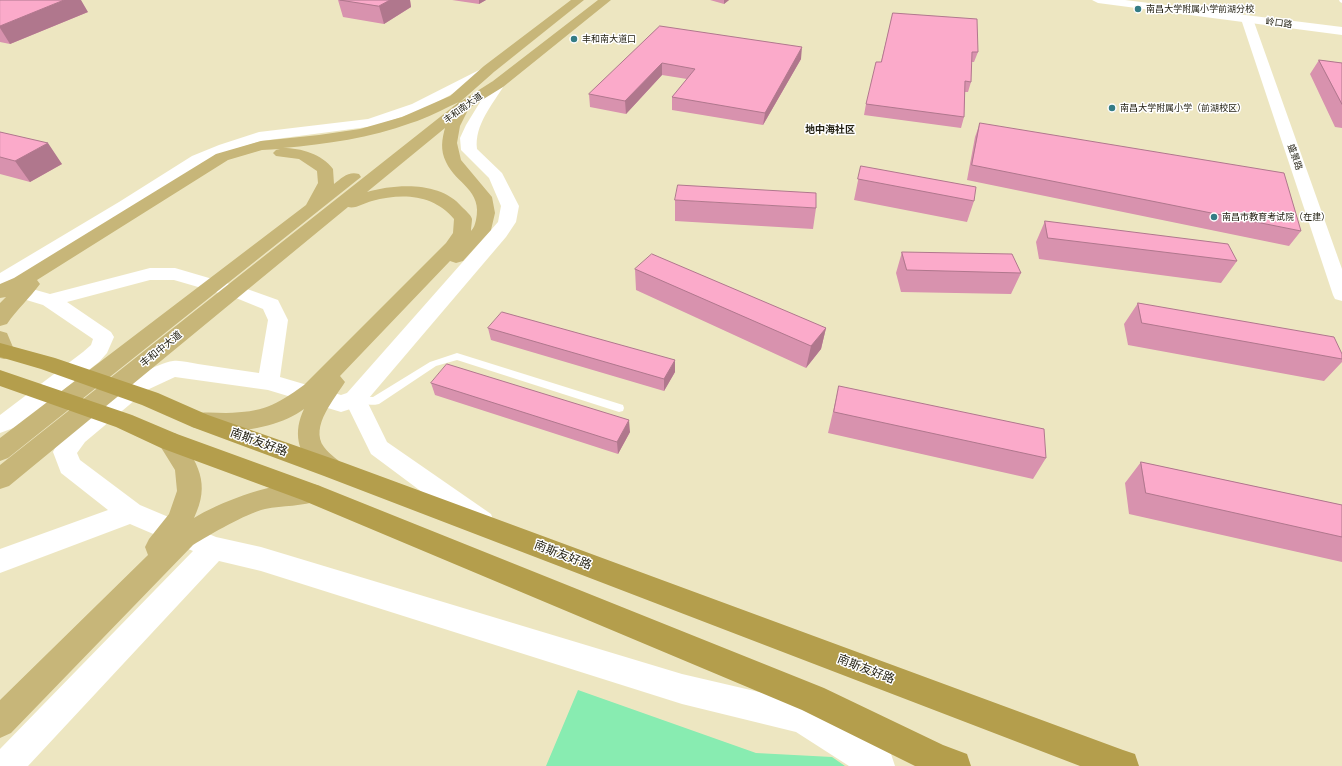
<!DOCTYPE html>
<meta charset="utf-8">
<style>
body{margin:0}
canvas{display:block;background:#ede6c1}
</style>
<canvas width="1342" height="766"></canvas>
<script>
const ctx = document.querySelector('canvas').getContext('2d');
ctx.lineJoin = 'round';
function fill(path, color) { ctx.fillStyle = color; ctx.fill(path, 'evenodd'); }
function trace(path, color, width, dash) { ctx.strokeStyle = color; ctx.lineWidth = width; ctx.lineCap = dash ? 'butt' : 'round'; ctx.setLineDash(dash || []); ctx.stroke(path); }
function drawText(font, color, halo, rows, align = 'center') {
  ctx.font = font + ' Lato,"Noto Sans SC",sans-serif'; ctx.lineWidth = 3; ctx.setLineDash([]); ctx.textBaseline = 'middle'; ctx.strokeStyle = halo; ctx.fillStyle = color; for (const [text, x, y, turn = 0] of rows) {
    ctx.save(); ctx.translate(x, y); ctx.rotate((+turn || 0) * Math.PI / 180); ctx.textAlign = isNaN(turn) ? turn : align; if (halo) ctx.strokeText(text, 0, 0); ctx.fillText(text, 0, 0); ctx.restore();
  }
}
fill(new Path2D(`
 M578,690L756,753L832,757L845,766H546Z`), '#88ecb1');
fill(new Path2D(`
 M1339,0H1342V3L1340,2Z
 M457,353L623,405L624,408L623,411L619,412L457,360L436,366L379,404C371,406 359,404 351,402L350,399L351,396L373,397L430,362Z`), '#fff');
fill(new Path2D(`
 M1247,16L1253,19L1342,269V301L1335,299L1333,295L1241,19Z
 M355,391L363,393L387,442L491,514L494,522L491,530L482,533L473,530L371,454L344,399L347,393Z`), '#fff');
fill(new Path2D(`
 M1092,0H1125L1342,27V35L1098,3Z
 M489,65L494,66L496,69L494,72L422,110L375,126L261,141L229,151L204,162L131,210L11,283L50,294L150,268H175L250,290L278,300L288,320L280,377L341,395L347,393L498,222L501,206L489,178L461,150L460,138L466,125L493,81H503L505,84C493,104 474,125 477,149L502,173L519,206L516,222L506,237L363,405L341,412L268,390L175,377L147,390L85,442L77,453L80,460L140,505L216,537L261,547L682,674L802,702L813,707L891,754L895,766H849L796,732L682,704L261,571L219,561L28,766H0V749L193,551L130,524L0,573V549L108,510L61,473L53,452C68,423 140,366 173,361C181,360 190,363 198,364C218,367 238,370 259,373L268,320L263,309L236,298L174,280H150L67,302L111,332L114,337L107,353L99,362L16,427L0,433V415L83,352L91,345L93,339L43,305L0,292V273L119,202L192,156L219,145L259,132L368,119L412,104Z`), '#fff');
fill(new Path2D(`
 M571,0H584L494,72L460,102L493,81L598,0H611L503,87L469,108L460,126L457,143L461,160L492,197L495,213L491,230L463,261L456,263L450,261L340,376L345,382C336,397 309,427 324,447C330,456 340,459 345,469L342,476C330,480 325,476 316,469C297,453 293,432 304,409C278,429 223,437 192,427L188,421L192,415C203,411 214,413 226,413C263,412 275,406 304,385L446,243L453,233L454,219C433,194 402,193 372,201C364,203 356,209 348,207L9,486L0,489V465L459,102C443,109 428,118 411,123C370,138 327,144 283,148C301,148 322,154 333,169L334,184C342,178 348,171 359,174L361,177L8,458L0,461V438L306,205L318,183L317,171L299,159L276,156L273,153L276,150L280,149L262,150L228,160L37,280L40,284C30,298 17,309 7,324L0,326V303L6,297L0,298V284L14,278L216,154L261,141L319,135L360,129L402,117L450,96L484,66ZM445,128C442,139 440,150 446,162C456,184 483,190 476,220C475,224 474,228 471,231C471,227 472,222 472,219C471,215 465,210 462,207C440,181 396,184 367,192Z
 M0,331L7,333L15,352L11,357L4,359L0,358Z
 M169,432L177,434C198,463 211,483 194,518C222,501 288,475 320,486L324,493L320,500C302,507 283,505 265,509C245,514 211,534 193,545L11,733L0,738V700L148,555L145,547L149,539L169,514L177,491L175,470L157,441L161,434Z`), '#c7b679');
fill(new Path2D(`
 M0,343L55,358L158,393L208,415L342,462L1123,750L1135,754L1139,766H1080L324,476L192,427L142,405L41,369L0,357Z
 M0,370L132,415L177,434L320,486L824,688L943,745L967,754L971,766H915L802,710L302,500L161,448L116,427L0,386Z`), '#b49e4c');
fill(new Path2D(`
 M0,0L88,12L10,44L0,42Z
 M338,0H410L411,7L384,24L343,17Z
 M452,0H486L479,4Z
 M710,0H729L724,4Z
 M893,13L978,52L974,62H971V82L968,92H965L964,117L961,128L864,115L866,104L881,62Z
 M660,26L801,59L763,125L672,110V97L687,79L662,75L626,114L590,107L589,94Z
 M1319,60L1342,63V128L1335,127L1310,74Z
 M980,123L1301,231L1289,246L967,180L975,137Z
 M0,132L62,164L30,182L0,174Z
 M861,166L974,201L967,222L854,200Z
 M675,200L816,208L813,229L675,221Z
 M1045,221L1237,261L1221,283L1039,259L1036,242Z
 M902,252L1021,273L1011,294L901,292L896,273Z
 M635,269L826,328L821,349L806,368L636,290Z
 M1138,303L1342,354V362L1324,381L1128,345L1124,324Z
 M488,328L675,372L664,391L491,340Z
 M431,383L630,432L618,454L435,395Z
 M839,386L1046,458L1033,479L828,433Z
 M1141,462L1342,505V562L1129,514L1125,483Z`), '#d892ae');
fill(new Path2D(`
 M64,0H81L88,12L10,44L0,28V26Z
 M390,0H410L411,7L384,24L379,6Z
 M479,0H486L479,4Z
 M724,0H729L724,4Z
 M802,47L801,59L763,125L765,113Z
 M662,63V75L626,114L625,101Z
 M48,143L62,164L30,182L15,161Z
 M826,328L821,349L806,368L811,346Z
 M675,360V372L664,391V379Z
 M629,420L630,432L618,454L617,442Z`), '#b0778d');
const building = new Path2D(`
 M0,0H64L0,26Z
 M340,0H390L379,6Z
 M893,13L977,19L978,52H972L971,82L965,81L964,117L866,104L876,62H881Z
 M660,26L802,47L765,113L672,97L695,69L662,63L625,101L589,94Z
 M1319,60L1342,63V104Z
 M980,123L1284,173L1301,231L972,165Z
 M0,132L48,143L15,161L0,157Z
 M861,166L976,187L974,201L858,179Z
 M678,185L816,193V208L675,200Z
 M1045,221L1228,244L1237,261L1048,238Z
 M902,252L1012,254L1021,273L907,270Z
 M652,254L826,328L811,346L635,269Z
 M1138,303L1334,337L1342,354V359L1142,323Z
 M502,312L675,360L664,379L488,328Z
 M447,364L629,420L617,442L431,383Z
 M839,386L1044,429L1046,458L834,412Z
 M1141,462L1342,505V537L1146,493Z`);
fill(building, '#fbaaca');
trace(building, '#b0778d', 1);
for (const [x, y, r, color] of [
 [1138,9,4,"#347c85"],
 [574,39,4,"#347c85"],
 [1112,108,4,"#347c85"],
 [1214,217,4,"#347c85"]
]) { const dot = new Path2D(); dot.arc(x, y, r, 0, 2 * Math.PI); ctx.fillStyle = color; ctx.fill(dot); trace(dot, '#fff', 1.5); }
drawText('9px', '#232113', '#fff', [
 ["南昌大学附属小学前湖分校",1146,9],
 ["丰和南大道口",582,39],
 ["南昌大学附属小学（前湖校区）",1120,108],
 ["南昌市教育考试院（在建）",1222,217]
], 'left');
drawText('9px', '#232113', '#fff', [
 ["岭口路",1279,23,7],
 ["丰和南大道",463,108,-36],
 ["盛景路",1295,157,71]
]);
drawText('bold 10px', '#232113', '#fff', [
 ["地中海社区",830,130]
]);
drawText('10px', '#232113', '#fff', [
 ["丰和中大道",161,349,-39]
]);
drawText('12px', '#232113', '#fff', [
 ["南斯友好路",259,442,20],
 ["南斯友好路",563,555,21],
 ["南斯友好路",866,669,21]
]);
</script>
